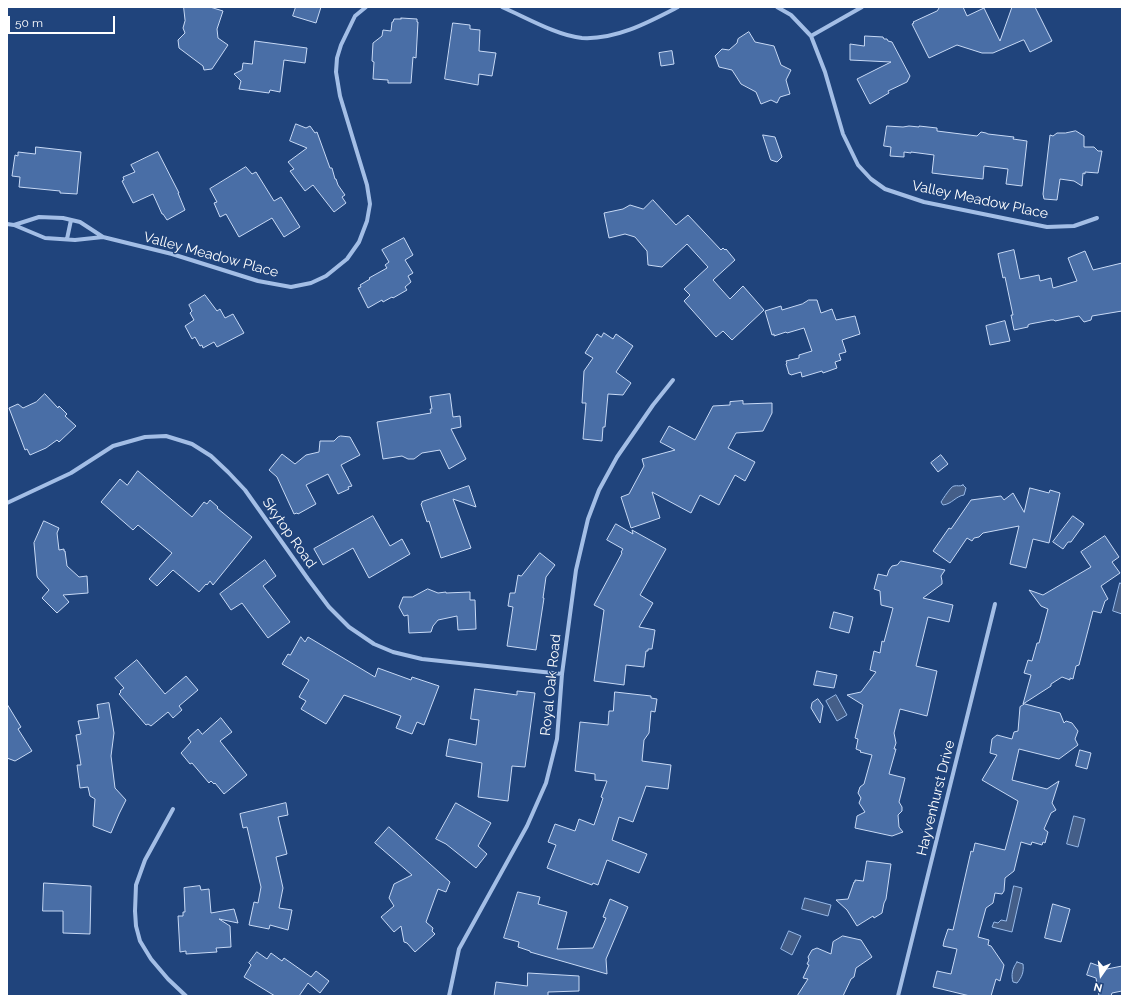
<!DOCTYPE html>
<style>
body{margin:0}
#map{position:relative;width:1129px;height:1003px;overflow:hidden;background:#20447c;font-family:Raleway,sans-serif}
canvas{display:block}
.frame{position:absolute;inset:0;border:8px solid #fff;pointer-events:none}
.north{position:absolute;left:1081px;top:955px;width:40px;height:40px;-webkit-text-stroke:3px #20447c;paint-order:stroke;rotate:194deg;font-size:11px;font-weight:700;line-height:16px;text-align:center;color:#fff}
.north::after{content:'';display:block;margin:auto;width:14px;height:18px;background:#fff;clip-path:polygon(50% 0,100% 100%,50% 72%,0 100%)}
.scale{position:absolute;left:8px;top:16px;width:107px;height:18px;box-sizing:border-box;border:2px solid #fff;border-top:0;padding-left:5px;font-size:12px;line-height:14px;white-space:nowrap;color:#fff;-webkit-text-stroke:3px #20447c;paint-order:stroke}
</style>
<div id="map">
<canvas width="1129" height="1003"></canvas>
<div class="frame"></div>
<div class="north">N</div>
<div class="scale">50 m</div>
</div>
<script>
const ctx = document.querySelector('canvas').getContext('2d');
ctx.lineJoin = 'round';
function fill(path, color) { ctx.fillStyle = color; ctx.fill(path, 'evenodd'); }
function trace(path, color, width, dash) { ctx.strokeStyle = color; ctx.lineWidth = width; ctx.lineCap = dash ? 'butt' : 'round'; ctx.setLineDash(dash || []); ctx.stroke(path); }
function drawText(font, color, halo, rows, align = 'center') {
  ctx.font = font + ' Raleway,sans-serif'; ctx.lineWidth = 3; ctx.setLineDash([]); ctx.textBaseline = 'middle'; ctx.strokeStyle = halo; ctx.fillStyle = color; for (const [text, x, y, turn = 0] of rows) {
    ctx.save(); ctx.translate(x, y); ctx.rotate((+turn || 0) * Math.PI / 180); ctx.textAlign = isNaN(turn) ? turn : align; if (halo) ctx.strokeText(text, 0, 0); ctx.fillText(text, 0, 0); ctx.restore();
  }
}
const water = new Path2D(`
 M963,485L966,488L964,495C956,496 952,504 943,505L941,502C943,499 951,486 954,486C958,485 959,487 963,485Z
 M1120,583L1122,584V614L1113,611Z
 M836,695L847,715L837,721L826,701Z
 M1074,816L1085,819L1078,847L1067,844Z
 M1014,886L1022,888L1012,932L992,927L994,922L998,923L1001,920L1006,921Z
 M805,898L831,905L828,916L802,909Z
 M789,931L801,936L792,955L781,949Z
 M1017,962L1023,964C1024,972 1022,977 1017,983L1013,982C1011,975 1012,969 1017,962Z`);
fill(water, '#445e88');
trace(water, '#97b9e8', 1);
const building = new Path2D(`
 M184,7H210L223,11L217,29L218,38L228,45L212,69L204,70L203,66L179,48L178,40L185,33L183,28L185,21Z
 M296,7H321L316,23L293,16Z
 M940,7H963L967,16L984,8L1000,41L1012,7H1035L1052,41L1030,52L1024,40H1023L993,53H982L957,45L929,58L912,24L914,23L913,22L937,11Z
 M401,18L417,19V22H418L416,58L413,57L411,83H388V80L373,79L374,62L372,61L373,43L382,36L383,30L391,31L392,22H393L394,19H401Z
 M453,23L470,25V29L480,30L479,51L496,53L492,76L479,74L478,85L445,79Z
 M749,32L755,42L774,46L781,65L791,70L786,80L790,94L780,97L777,103L771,100L761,104L756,92L741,84L732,70L719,67L715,56L722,49L729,50L737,43L738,39Z
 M865,36L883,37L884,39H887L888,41L892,42L910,76L907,82L888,91L889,93L870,104L857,79L891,62L850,60V44L864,46Z
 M255,41L307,48L305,63L284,60L280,92L270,90L269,93L239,89L241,81L234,74L242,70L243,63L252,64Z
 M672,51L674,64L661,66L659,53Z
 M296,124L306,128L310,126L315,133L317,132L330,168H332L335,179H336L338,185L345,195L342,197L346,203L334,212L313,185L305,191L290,171L294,169L288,162L307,148L290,141Z
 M887,126L903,127L909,126L919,127V126L937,128V131L977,136L981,132L986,133L988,134L1014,137L1013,139L1027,141L1022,186L1006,184L1008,169L984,166L983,179L948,175L932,173L934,155L911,152V153L904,152V157L890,156L891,147L884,146Z
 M1076,131L1084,136V147H1094L1098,151H1102L1098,173L1085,172V174L1083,173L1082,186L1074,181L1060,179L1057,200L1044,199L1043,194L1050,135L1053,136L1057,133H1065Z
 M763,135L775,137L782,157L777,162L771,160Z
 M36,147L81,152L77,194L60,193V191L19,187L20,177L12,176L15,155L18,156V152L35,154Z
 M158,152L179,193H178L185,210L167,220L163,214H162L153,194L133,203L122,181L124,180L123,177L135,172L131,165Z
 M246,167L252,174L256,172L274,201L281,197L300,227L284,237L272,218L239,237L226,214L220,217L214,203L217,202L210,189Z
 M653,200L676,225L688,215L721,250L723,248L725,250L726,249L735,260L713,280L730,299L743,286L764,310L732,340L723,331L716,337L684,301L690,295L684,289L708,267L687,244L662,267L648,265L647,251L635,237L625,234L609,238L604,213L623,209L630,205L643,209Z
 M404,238L413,255L405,260L413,273L408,276L411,282L405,287L407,290L393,298L392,297L383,302L382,300L368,308L358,288L361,287L360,285L370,279L369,278L387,268L385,265L389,262L382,250Z
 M1014,250L1020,279L1039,275L1040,281L1051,278L1053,288L1077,281L1068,258L1085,251L1093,270L1122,263V311L1092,316L1091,320L1084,322L1079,316L1055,321L1054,320H1051L1030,324L1028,325V327L1014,330L1011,315H1013L1005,277L1003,278L998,254Z
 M205,295L217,311L220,309L225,318L233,314L244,333L217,347L214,342L203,348L202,345L200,346L195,337L192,339L185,326L194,320L190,313L192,311L189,305Z
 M809,300H817L821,313L832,309L836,320L855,316L860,334L842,340L846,352L839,354L841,360L835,362L837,368L823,373L822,371L802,377L801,372L791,375L790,374H789L786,364L787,363L786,361L799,358V355L812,351L804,328L787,333L786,332L774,336V334L772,335L765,311L781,306L782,310L802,304Z
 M1005,321L1010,341L990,345L986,326Z
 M604,333L613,339L616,334L633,346L616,372L631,383L623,395L608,394L605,427H603L602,441L583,439L586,403H582L584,371L593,358L585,353L597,334L601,337Z
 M45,394L58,408L59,406L67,414L65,416L76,426L59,442L57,440L46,448L30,455L27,449L25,450L9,408L18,404L23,408L36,402Z
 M450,394L453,417L460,416L461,427L451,429L466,459L449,469L440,450L422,453L414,459H408L402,456L383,459L377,422L431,413L430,409H432L430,397Z
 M743,401V404L772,403V413L763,431L736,433L728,448L755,462L745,481L735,475L719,505L700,495L691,513L652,492L660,518L631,528L621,497L629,494L644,466L642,459L675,450L660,442L669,426L695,440L713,406L730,405V402Z
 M341,436L350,437L360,455L341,465L352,486L348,487L349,489L338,494L328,474L306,485L316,504L298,514L297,513L294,514L277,477L269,470L282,454L295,464L306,455L319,452L320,441H334L338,437Z
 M941,455L948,464L938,472L931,463Z
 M138,471L192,517L204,502L207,504L210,500L218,507L217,508L252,537L213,585L210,581L207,585L206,584L199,592L173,570L157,586L149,579L172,553L138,525L133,530L101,502L120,479L127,485Z
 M469,486L476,507L453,499L471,548L441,558L429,521L427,522L421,504L422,503V502Z
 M1030,488L1049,493L1050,490L1060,493L1049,543L1033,539L1026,568L1010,564L1019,526L983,533L979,537L974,538L972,541L967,538L950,563L933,551L949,528L951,529L971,500L1001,496L1004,500L1013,493L1024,512Z
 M373,516L390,546L402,539L410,554L369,578L353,548L323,565L314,549Z
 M1073,516L1084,524L1071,542H1068L1063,549L1053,542Z
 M44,521L59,528L57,533L59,550L64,549V551H65L67,566L79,577L87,576L88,593L63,595L69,602L57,613L42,598L49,590L38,578L37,576L34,543Z
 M616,524L633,534L632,530L666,549L640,595L653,603L639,627L655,630L652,649H648V651H646L644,667L626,665L624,685L594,681L604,610L594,605L622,553L621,552L623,549L607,540Z
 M1105,536L1119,557L1112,562L1120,573L1101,586L1108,599L1105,601L1101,613L1093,611L1079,665L1076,666L1073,679L1070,678V680L1062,677L1051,684V686L1023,704L1031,675L1024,673L1028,660L1032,661L1037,643H1039L1048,609L1041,606L1029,590L1043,595L1091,567L1081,552Z
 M540,553L555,565L546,577L543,598H544L536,650L507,646L513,607L508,606L510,593H515L518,575L521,576Z
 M265,560L276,576L263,586L290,622L268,638L242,603L231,610L220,594Z
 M901,561L945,570L941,576L942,581V584L923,598L953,605L949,622L928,617L916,666L937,671L927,716L900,709L894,733L896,743L894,749H896L889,774L905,778L899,802L902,807V811L898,815L899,827L903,832L892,836L855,828L857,816L865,812L859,803L861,798L858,793L860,787L864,784L872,755L860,752L861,751L856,749L858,739L855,738L863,705L847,695L861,692L876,672L870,670L874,651L880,653L882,641L884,642L893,608L881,605L880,591L874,589L878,574L887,576L889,570L892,566L897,565Z
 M428,589L438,593L446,592V593L470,592V600H475L476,629L458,630L457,616L438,620L433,626L431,632L409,633L408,615L404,616L399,607L403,597H412Z
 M834,612L853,617L849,633L830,628Z
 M301,637L305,642L308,637L375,677L378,668L411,680L412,677L439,686L424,725L417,722L412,734L396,728L401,716L344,695L326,724L301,709L306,701L299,697L309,680L282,664L288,654L290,655Z
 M137,660L165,694L186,676L198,690L179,706L182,710L173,718L168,712L151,726L148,724L146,725L119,694L121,692L120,691L124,688L115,678Z
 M817,671L837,675L834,688L814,685Z
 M475,689L517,695V691L535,693L525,767L512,766L508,801L478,797L482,763L446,756L449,739L476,745L479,720L471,719Z
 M615,692L651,696V698L657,699L655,712L651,711L649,733L644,740L642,761L671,765L668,789L646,786L633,822L619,817L612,840L647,854L639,873L607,860L598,885L593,883L592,885L547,868L556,845L548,842L555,824L575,831L579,819L594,825L603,798L601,797L607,781L595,780V774L575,771L580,722L608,725L609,711H613Z
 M818,699L823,706L820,723L811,708L812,703Z
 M109,703L114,733L111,756L115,788L126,800L119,814L111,833L93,826L95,799L90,796L88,787L80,788L77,765H81L76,735L81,734L78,721L99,718L97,705Z
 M7,704L21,727L18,729L32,751L15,761L7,758Z
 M1025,704L1060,713L1064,723L1066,721L1072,723L1078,731L1075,739L1078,745L1059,759L1019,749L1012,780L1047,789L1059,781L1052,803L1056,810L1051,813L1044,829L1048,832L1045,843L1043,842L1042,845L1032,842L1031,845L1021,842L1014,871L1005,878L1004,891L1002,894L995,893L993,903L986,908L978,937L989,940L988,945L991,946L1004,965L1000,981L996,979L991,996H970L933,987L937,971L951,974L957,949L943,946L944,941L948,929L953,930L971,851L973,852L975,843L1005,850L1018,801L982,780L997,755L990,753L992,739L997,735L1012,739L1014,732L1018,731L1020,707Z
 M221,718L232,732L220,741L247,775L224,794L215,783L214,784L211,781L209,783L192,763L190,764L181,753L191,742L188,738L198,729L202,734Z
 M1080,750L1091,753L1087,769L1076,766Z
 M286,803L288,815L278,817L287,854L276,857L283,888L279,908L292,910L288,930L270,925L269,929L249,925L254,902L258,903L261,887L247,827L243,828L240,814Z
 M456,803L491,823L478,846L487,854L476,868L446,844L436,839Z
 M389,827L450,882L446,892L438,889L426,922L433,928L432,931L435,934L415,952L407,943L404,942L401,926L394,932L381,917L394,906L389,898L394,884L412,875L375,843Z
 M867,861L891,864L886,899L884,903L882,913L874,918L873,916L857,926L847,910L836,900L848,899L854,882H855V880L863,881Z
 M44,883L91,886L90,934L63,933V911H43Z
 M200,886L201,890L209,889L211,913L234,909L238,923L219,919L230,926L231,947L216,948L217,952L186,954V951L180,952L178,916H183V912H185L184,888Z
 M518,892L540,897L538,904L567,912L557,949L593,948L606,918L603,917L610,899L628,907L606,959L607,974L530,952V951L518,947L519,942L504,938Z
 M1053,904L1070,909L1061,942L1045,938Z
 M843,936L861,940L872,957L856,968L854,977L851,979L843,996H797L808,979L803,978L809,965L807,964L809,960L808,957L812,950L817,948L831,954L833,942Z
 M257,952L267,959L271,953L282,961L284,958L311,977L316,971L329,981L320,993L308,983L299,996H275L244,977L251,965L249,963Z
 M1091,963L1107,969L1122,966V991L1112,993L1111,996H1099L1096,978L1087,975Z
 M528,973L579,976V991L548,992V996H494L496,982L527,986Z`);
fill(building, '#496ea6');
trace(building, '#c7d9f5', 1);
trace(new Path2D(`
 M502,7C525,17 558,36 582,38C616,40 649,22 678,7
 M777,7L791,15L811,36L825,72L843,134L858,165L871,179L885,189L924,202L1047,227L1074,226L1097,218
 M811,36L862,7
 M7,224L14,225L45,238L75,240L103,237L172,254L258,281L291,287L311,283L326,276L347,259L359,242L367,221L370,204L367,185L340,96L336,72L337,58L341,45L355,16L366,7
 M14,225L39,217L63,218L80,222L103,237
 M67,239L71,220
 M7,503L71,473L113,446L145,437L166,436L192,444L211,456L228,472L245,490L308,579L329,607L349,627L374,644L393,652L422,659L562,674
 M173,809L145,860L136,885L135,911L136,926L140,941L151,959L168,979L186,996
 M449,996L459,949L527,826L546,783L557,739L562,674L576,570L588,519L599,490L617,457L653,405L673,380
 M898,996L995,604`), '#a3bee6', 4);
drawText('14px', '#fff', '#20447c', [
 ["Valley Meadow Place",980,200,12],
 ["Valley Meadow Place",211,255,15],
 ["Skytop Road",289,533,55],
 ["Royal Oak Road",551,685,-84],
 ["Hayvenhurst Drive",936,798,-76]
]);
</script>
